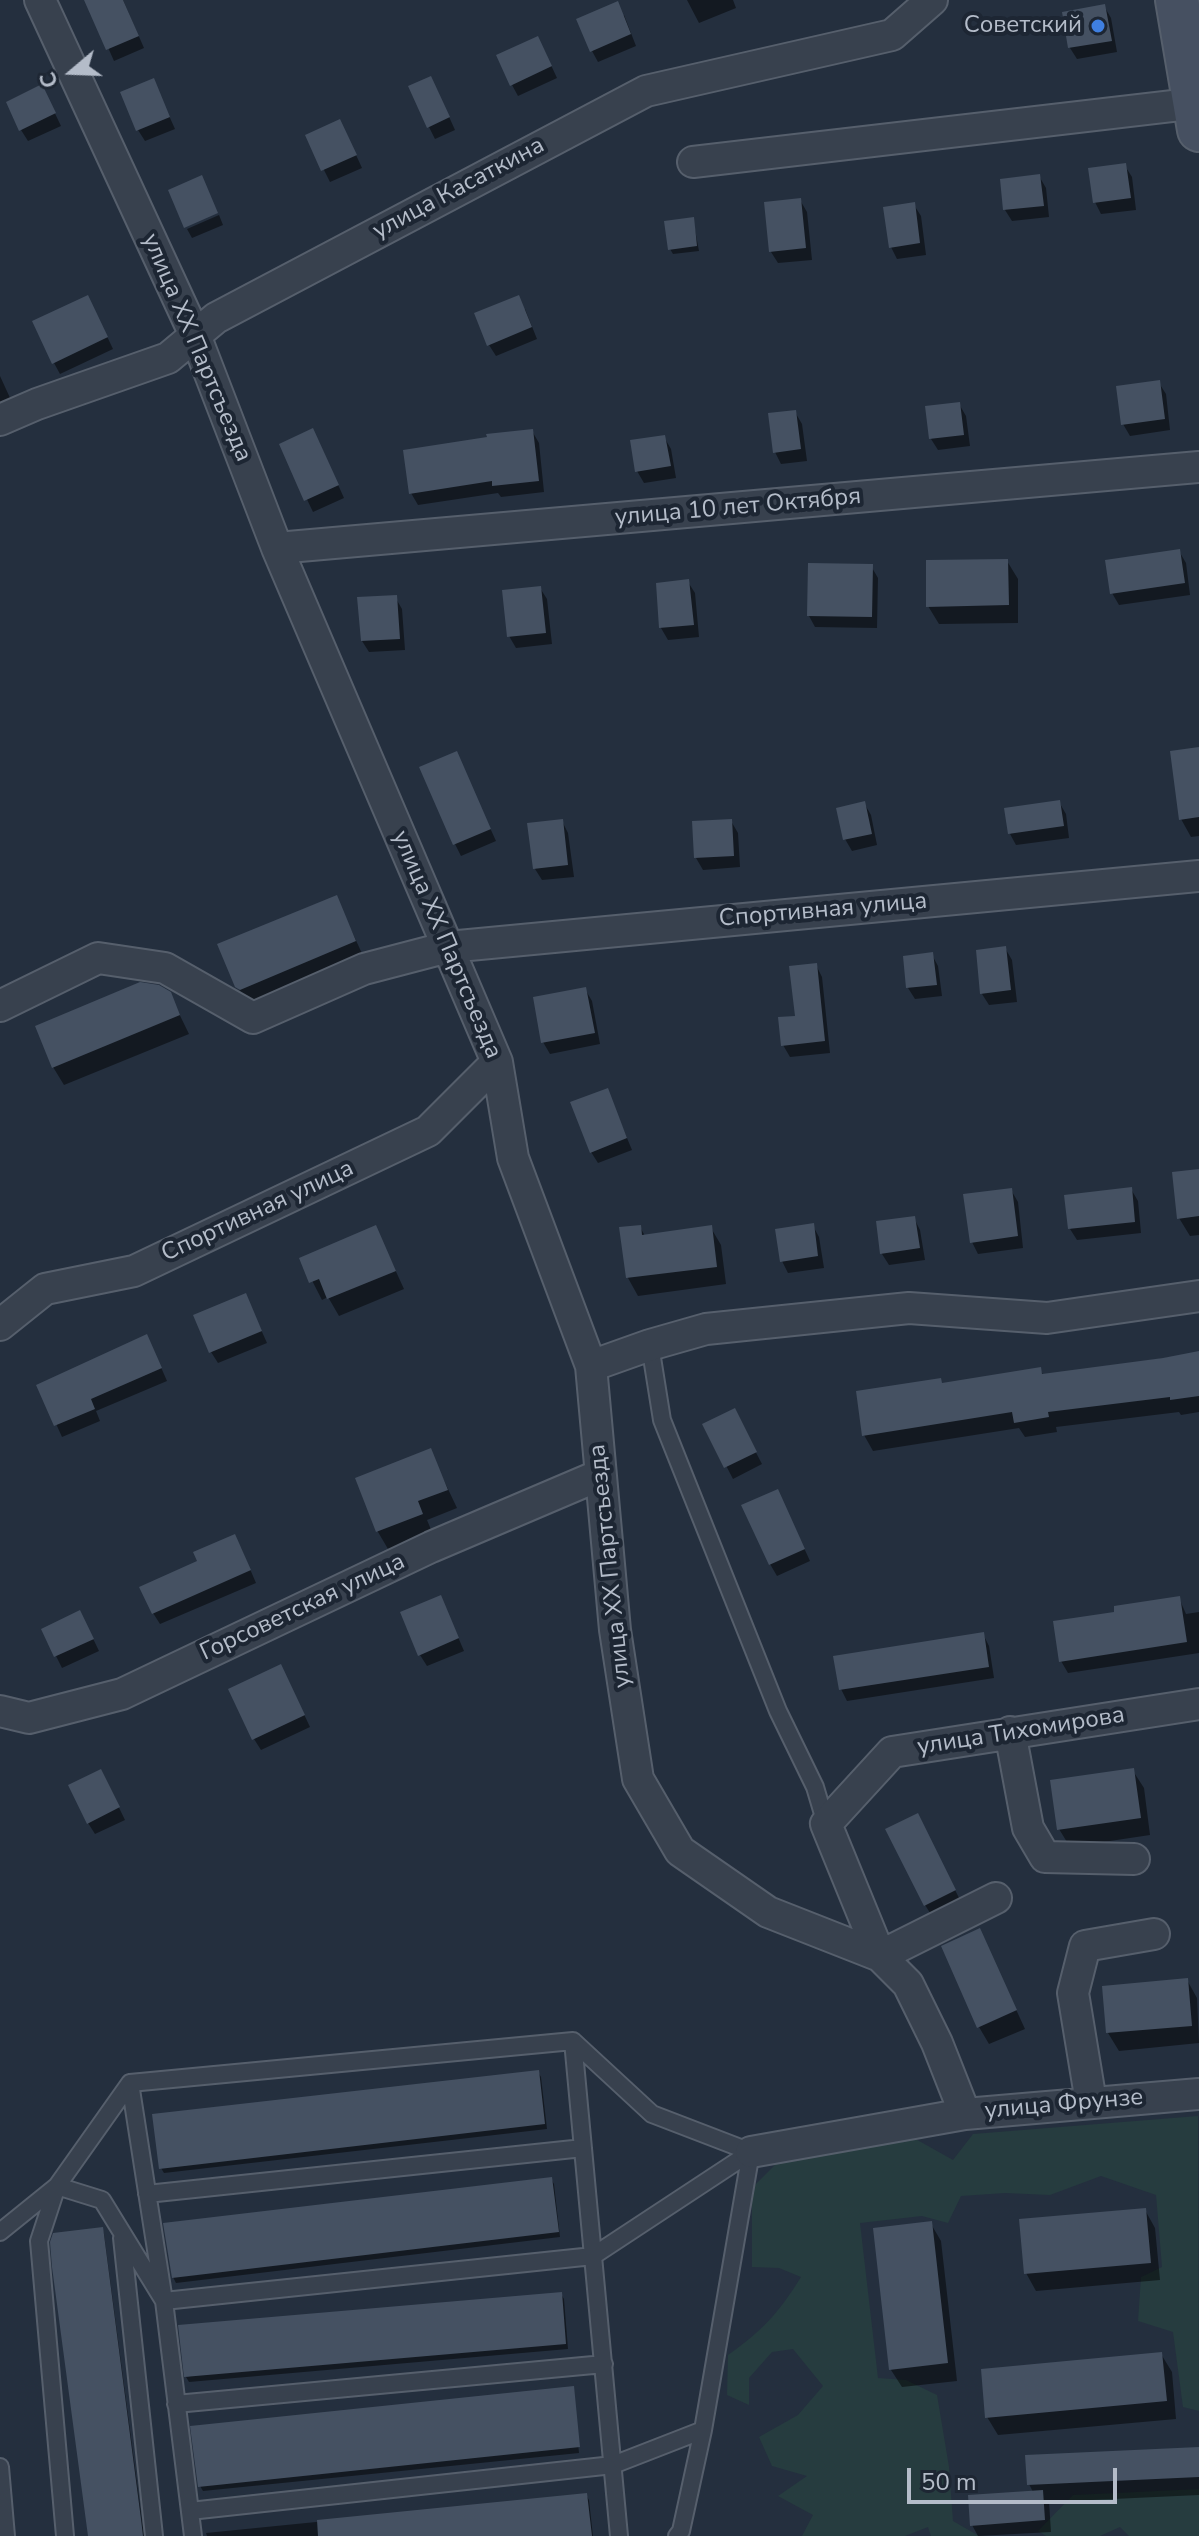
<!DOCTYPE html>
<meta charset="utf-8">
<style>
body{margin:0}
#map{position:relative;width:1199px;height:2536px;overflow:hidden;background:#242f3e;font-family:"Nunito Sans",sans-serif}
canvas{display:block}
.north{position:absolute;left:32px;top:32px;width:80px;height:80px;-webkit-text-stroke:6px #1d2633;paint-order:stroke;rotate:251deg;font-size:22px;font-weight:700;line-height:32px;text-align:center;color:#b4bcc9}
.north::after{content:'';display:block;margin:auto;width:28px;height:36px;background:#b4bcc9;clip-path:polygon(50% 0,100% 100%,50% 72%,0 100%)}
.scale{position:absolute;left:907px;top:2468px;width:210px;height:36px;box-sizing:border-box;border:4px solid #b4bcc9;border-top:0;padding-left:10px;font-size:24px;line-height:28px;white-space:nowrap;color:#b4bcc9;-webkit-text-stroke:6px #1d2633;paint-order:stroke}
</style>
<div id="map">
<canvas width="1199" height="2536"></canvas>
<div class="north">С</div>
<div class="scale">50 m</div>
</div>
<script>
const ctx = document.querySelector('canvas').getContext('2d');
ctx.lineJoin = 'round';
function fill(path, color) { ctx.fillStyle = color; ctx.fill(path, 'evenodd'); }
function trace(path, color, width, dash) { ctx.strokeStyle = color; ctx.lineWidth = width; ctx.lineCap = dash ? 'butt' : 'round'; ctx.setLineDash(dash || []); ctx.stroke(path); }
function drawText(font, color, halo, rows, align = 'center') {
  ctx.font = font + ' "Nunito Sans",sans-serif'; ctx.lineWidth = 8; ctx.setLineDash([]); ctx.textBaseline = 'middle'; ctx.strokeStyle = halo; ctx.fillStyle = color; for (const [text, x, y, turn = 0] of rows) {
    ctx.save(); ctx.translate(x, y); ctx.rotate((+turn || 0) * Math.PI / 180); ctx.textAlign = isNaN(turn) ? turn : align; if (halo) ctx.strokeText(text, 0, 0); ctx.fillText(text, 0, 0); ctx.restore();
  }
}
fill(new Path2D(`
 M1198,2116L1199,2411L1183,2407L1173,2332L1138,2321L1141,2277L1162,2267L1156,2195L1101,2176L1050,2195L1005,2193L961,2196L948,2223L922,2216L860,2223L878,2378L906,2380L937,2395L949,2467L953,2521L979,2536H931L928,2527L905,2536H802L813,2515L778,2496L807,2476L772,2466L759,2437L798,2415L823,2386L793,2349L772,2352L749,2378V2405L727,2395L728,2355C763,2330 778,2314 801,2277L779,2268L752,2267V2188L782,2158L912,2137L953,2160L973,2134Z
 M1199,2489V2536H1129L1120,2527L1100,2536H1046L1038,2531L1073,2495Z`), '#263c3f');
fill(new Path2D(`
 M87,0H123L144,48L114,61Z
 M687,0H733L736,8L699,23Z
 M1104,6L1111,18L1117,52L1077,59L1070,48L1064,13Z
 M624,15L636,46L598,62L592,51Z
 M544,50L557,78L518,96L512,85Z
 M153,80L175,129L145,141L138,130Z
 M437,90L455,130L435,139L429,127Z
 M48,99L61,126L28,141L21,130Z
 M346,133L362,168L330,182L307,136Z
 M1125,166L1132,177L1136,210L1101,214L1095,202Z
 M1039,176L1046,188L1049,217L1012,221L1005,210Z
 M800,200L807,212L812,260L778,263L771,252Z
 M914,205L921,216L926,255L897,259L891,247Z
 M219,215L223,225L192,238L187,229Z
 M693,219L699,251L673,254L670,249Z
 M94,309L113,349L60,374L54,363Z
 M525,309L537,339L496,356L489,345Z
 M0,376L11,400L0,405Z
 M1159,383L1166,394L1170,430L1130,436L1123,424Z
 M959,404L966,416L970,446L938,450L931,439Z
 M795,412L802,424L807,461L781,464L775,452Z
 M532,431L539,443L544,492L501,497L498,493L418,505L411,493Z
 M664,437L671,449L676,478L644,483L637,471Z
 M319,442L344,498L313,512L281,445Z
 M1179,551L1186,563L1190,595L1119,605L1112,593Z
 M1007,561L1018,579V623L939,624L928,606Z
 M871,566L878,578L877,628L815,627L809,616Z
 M688,582L695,593L699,637L668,640L661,628L658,584Z
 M540,588L547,599L552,644L516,648L509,636Z
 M395,597L402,609L405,650L369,652L362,641Z
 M1199,749V836L1191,837L1181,819Z
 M456,753L496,841L461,856L455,844Z
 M1059,802L1066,814L1069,838L1016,845L1010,834Z
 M864,803L871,815L877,845L852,851L845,839Z
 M562,821L568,833L574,877L542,880L535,869Z
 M731,821L738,833L740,867L703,870L696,858Z
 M336,897L365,960L248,1005L237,986Z
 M1005,948L1012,960L1017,1002L989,1005L982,994Z
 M932,955L938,966L942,996L915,999L908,988Z
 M816,965L822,977L830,1053L790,1057L783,1045L797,1017Z
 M585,989L592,1001L600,1044L550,1054L543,1042Z
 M169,993L189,1034L64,1085L53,1067Z
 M607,1090L632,1150L598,1163L591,1152Z
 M1199,1171V1235L1190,1236L1179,1218Z
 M1131,1189L1138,1201L1141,1233L1077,1240L1070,1229Z
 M1011,1190L1018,1202L1023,1248L978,1254L972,1242Z
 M914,1218L920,1230L925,1260L889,1265L882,1254L878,1223Z
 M813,1226L819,1237L824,1268L788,1273L782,1261Z
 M640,1227L645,1236L711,1228L721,1245L726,1284L638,1296L628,1278L621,1229Z
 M376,1228L404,1289L339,1316L328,1297L322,1300L301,1259Z
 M246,1296L267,1343L218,1363L211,1352Z
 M153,1349L167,1381L96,1411L100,1421L62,1437L39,1386Z
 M1199,1353V1412L1181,1415L1179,1412L1056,1427L1057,1432L1025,1437L1019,1428L873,1451L864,1435L942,1385L1040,1370L1044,1376Z
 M740,1422L762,1464L733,1479L705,1425Z
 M430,1451L457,1508L427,1520L432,1532L388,1549L378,1532L357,1479Z
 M778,1491L810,1561L777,1576L770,1564Z
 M241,1548L256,1583L160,1624L153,1613Z
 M1179,1598L1186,1614L1199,1612V1653L1068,1673L1061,1661L1117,1613Z
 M446,1609L464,1651L427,1666L420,1655Z
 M86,1624L99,1651L62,1668L43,1630Z
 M983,1634L989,1646L994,1678L847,1701L841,1689Z
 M287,1678L310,1727L261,1750L254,1739Z
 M1133,1771L1144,1788L1150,1835L1070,1847L1059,1829Z
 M107,1783L125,1820L95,1834L88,1823Z
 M924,1827L961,1902L932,1916L925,1905Z
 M980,1931L1025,2029L989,2044L979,2027Z
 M1187,1980L1197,1998L1199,2043L1119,2051L1108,2033Z
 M538,2072L541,2077L547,2129L164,2173L161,2168Z
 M551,2179L554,2184L560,2237L176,2283L173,2277Z
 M1145,2210L1155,2228L1160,2280L1036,2291L1026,2273Z
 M931,2224L941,2241L957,2381L902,2387L891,2370Z
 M102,2229L104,2234L144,2536H90Z
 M561,2294L564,2299L568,2349L189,2382L186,2377Z
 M1161,2354L1172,2372L1176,2419L998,2435L987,2417Z
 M573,2388L579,2453L203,2491L200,2486Z
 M1199,2449V2495L1049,2502L1051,2532L978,2536L972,2525L1033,2492L1029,2484Z
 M586,2495L589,2500L593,2536H207L206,2533Z`), '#0007');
fill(new Path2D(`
 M84,0H123L139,36L106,50Z
 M618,1L631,34L590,52L576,19Z
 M1105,4L1112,41L1068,48L1062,12Z
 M538,36L552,66L510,86L496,55Z
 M431,76L450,117L427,128L408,86Z
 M154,78L170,117L136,131L120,92Z
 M42,84L56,113L19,131L6,102Z
 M340,119L357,155L321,171L305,135Z
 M1126,163L1131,198L1093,203L1088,168Z
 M1040,174L1044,206L1003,210L1000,179Z
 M202,175L218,213L184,228L168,190Z
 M801,198L806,248L769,252L764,202Z
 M915,202L920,243L889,248L883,207Z
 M694,217L697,246L668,250L664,221Z
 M88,295L108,337L52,364L32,321Z
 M519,295L532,327L487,346L474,313Z
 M1160,380L1165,419L1121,425L1116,386Z
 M960,402L964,435L929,439L925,406Z
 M796,410L801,449L773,453L768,413Z
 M313,428L339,485L304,501L279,444Z
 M533,429L539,481L492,486V481L409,494L403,450L487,437L486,434Z
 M665,435L671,466L635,472L630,440Z
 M1180,549L1185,583L1110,594L1105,560Z
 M1008,559L1009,605L926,607V560Z
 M808,563L873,564L872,617L807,616Z
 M689,579L694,625L659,628L656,583Z
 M541,586L546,633L507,637L502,590Z
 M397,595L400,639L361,641L357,597Z
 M1199,747V817L1179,820L1170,751Z
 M457,751L491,829L453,845L419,767Z
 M1060,800L1064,826L1008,834L1004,808Z
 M865,801L872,834L843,840L836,808Z
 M563,819L568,865L533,869L527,823Z
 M732,819L734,856L694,858L692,821Z
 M337,895L356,941L240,990L235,987L217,944Z
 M1006,946L1011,990L980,994L976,950Z
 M933,952L937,985L906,988L903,956Z
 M817,963L825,1041L781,1046L778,1017L795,1016L789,966Z
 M140,982L159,985L171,992L180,1015L52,1068L35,1026Z
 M586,987L595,1033L541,1043L533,997Z
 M608,1088L627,1138L590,1153L570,1102Z
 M1199,1169V1216L1177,1219L1172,1172Z
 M1132,1187L1135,1222L1068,1229L1064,1195Z
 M1012,1188L1018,1236L970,1243L963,1194Z
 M915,1216L920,1248L880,1254L876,1221Z
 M814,1223L818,1256L780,1262L775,1229Z
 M376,1225L396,1271L327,1299L319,1279L309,1283L299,1258Z
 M641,1225L642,1235L712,1225L717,1267L626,1278L619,1227Z
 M246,1293L262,1331L209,1353L193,1315Z
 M147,1334L162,1368L91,1399L95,1409L54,1426L36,1385Z
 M1199,1351V1396L1170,1400V1397L1048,1412L1049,1417L1014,1423L1012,1412L862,1436L856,1391L941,1378L942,1383L1041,1367L1042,1374L1163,1358Z
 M735,1408L757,1452L724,1468L702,1424Z
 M431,1448L448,1490L418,1501L423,1514L376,1532L355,1478Z
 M778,1489L805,1549L769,1565L741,1505Z
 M235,1534L251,1570L152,1614L139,1587L197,1561L193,1552Z
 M441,1595L459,1638L418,1656L400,1612Z
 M1180,1596L1187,1642L1059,1662L1053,1621L1114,1612V1606Z
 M80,1610L94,1639L54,1657L41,1629Z
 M984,1632L989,1667L839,1690L833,1656Z
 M281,1664L305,1715L252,1740L228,1689Z
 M1134,1768L1141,1818L1057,1830L1050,1780Z
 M101,1769L120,1807L87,1824L68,1785Z
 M918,1813L956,1890L924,1906L885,1829Z
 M980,1928L1017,2010L977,2028L941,1946Z
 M1188,1978L1192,2026L1106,2033L1102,1986Z
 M539,2070L545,2124L159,2169L152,2114Z
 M552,2177L559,2232L172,2278L163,2223Z
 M1146,2208L1151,2263L1024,2274L1019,2219Z
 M932,2221L948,2363L889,2370L873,2228Z
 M103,2227L141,2519L143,2536H88L52,2267L50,2242L53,2233Z
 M562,2292L566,2344L184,2377L178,2325Z
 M1162,2352L1167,2401L985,2418L981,2369Z
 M574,2386L580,2447L198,2487L190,2426Z
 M1199,2447V2477L1027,2485L1025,2455Z
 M1043,2490L1045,2520L970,2526L968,2495Z
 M587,2493L592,2536H318L317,2520Z`), '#455162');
const lane = new Path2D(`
 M650,1345L662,1420L778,1711L815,1787L826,1824
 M573,2041L619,2536
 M130,2083L164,2301L193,2536
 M147,2194L583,2148
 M0,2232L57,2186L130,2083L573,2041L652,2114L751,2152
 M122,2238L154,2536
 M164,2301L593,2256L751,2152
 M176,2404L604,2364
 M0,2467L6,2536
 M190,2511L613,2465L703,2430L751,2152
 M65,2536L39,2241L57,2186L102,2200L164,2301
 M677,2536L681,2531L703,2430`);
const street = new Path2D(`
 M40,0L195,335L277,548L497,1062L513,1158L591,1366L615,1630L638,1779L680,1851L768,1912L880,1956
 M693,162L1199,103
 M0,420L37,404L168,358L216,318L646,91L892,35L932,0
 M277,548L1199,467
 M0,1006L98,958L165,968L253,1018L364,969L448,947L1199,876
 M0,1325L45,1289L134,1271L428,1131L497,1062
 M591,1366L650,1345L706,1329L909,1308L1047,1318L1199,1296
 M0,1711L29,1718L122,1694L431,1547L600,1475
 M1010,1732L1028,1828L1045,1857L1134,1859
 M880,1956L996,1898
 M1091,2102L1073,1993L1085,1946L1154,1934
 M965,2114L937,2043L908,1984L880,1956L826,1824L892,1752L1199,1704
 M751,2152L965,2114L1199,2094`);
const secondary = new Path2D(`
 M1177,0L1199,130`);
trace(lane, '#565f6c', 20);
trace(street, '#565f6c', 34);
trace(secondary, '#565f6c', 46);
trace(lane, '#38414e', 16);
trace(street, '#38414e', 30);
trace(secondary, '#465061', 42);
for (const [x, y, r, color] of [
 [1098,26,8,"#3f7fe0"]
]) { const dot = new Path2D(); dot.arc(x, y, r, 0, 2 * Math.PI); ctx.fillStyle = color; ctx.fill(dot); trace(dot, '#1d2633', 3); }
drawText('24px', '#b4bcc9', '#1d2633', [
 ["Советский",1082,26]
], 'right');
drawText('24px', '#b4bcc9', '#1d2633', [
 ["улица Касаткина",459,189,-28],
 ["улица XX Партсъезда",196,348,67],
 ["улица 10 лет Октября",738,508,-5],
 ["Спортивная улица",823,911,-5],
 ["улица XX Партсъезда",446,945,67],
 ["Спортивная улица",258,1212,-25],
 ["улица XX Партсъезда",611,1566,-96],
 ["Горсоветская улица",303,1608,-25],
 ["улица Тихомирова",1021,1732,-9],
 ["улица Фрунзе",1064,2105,-5]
]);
</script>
